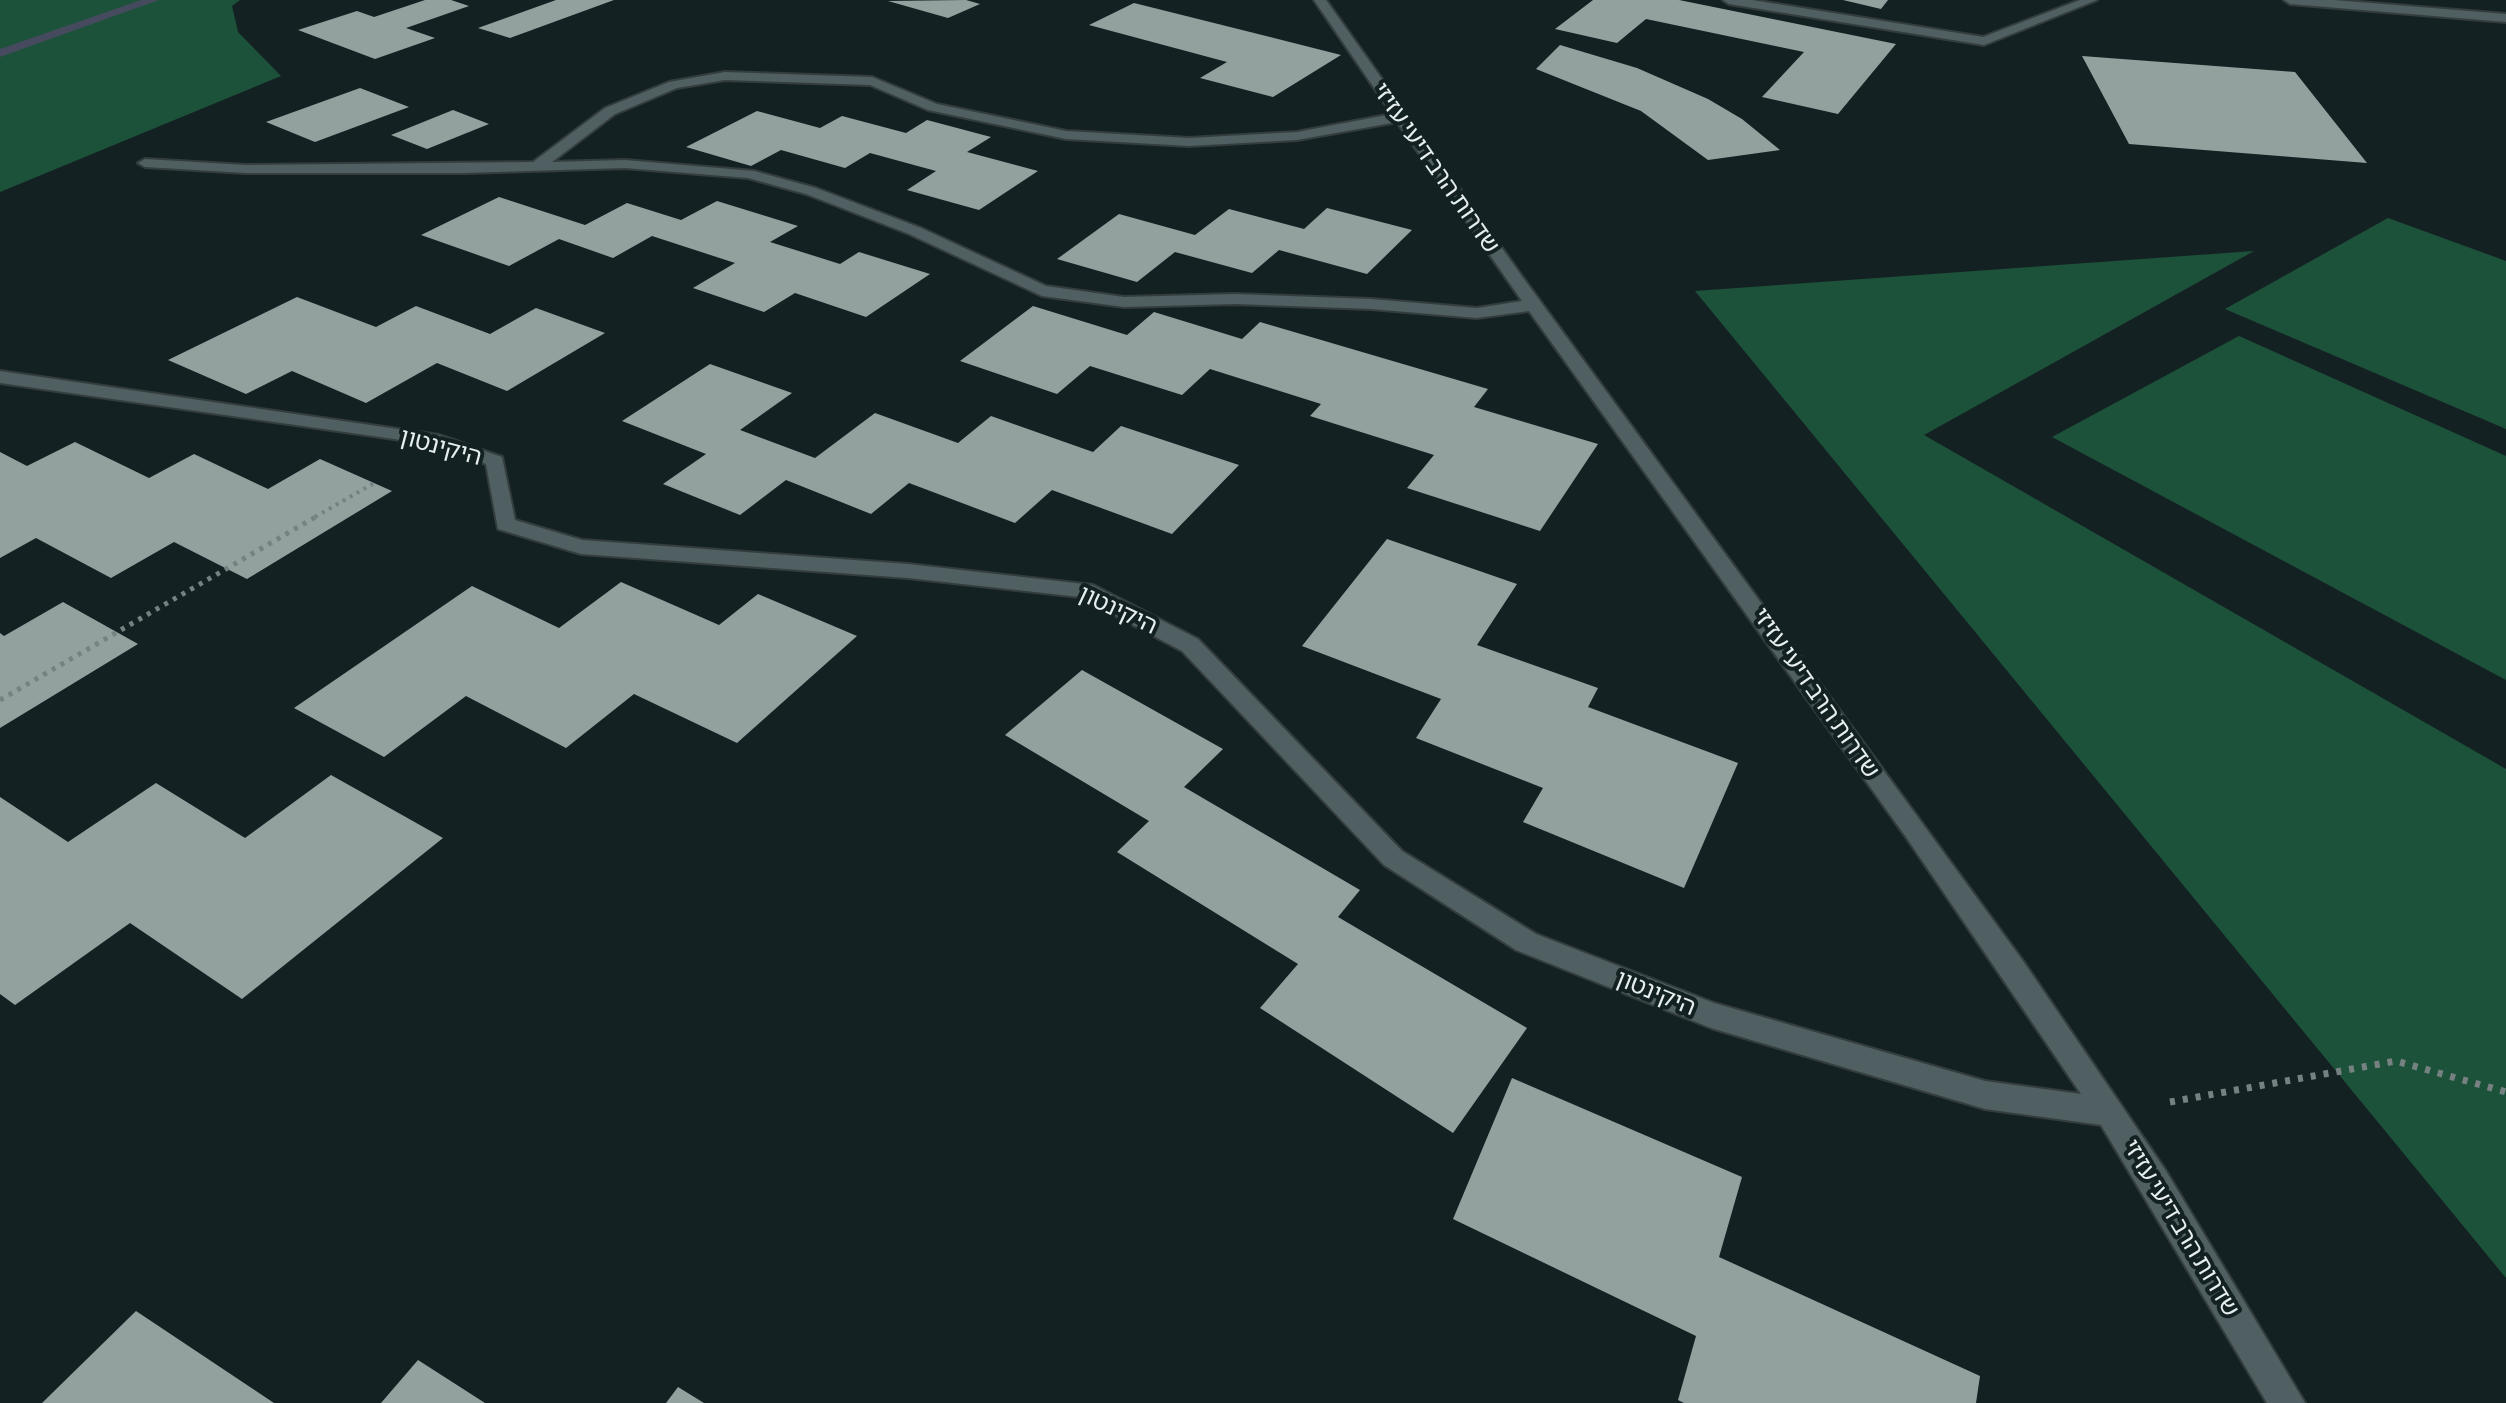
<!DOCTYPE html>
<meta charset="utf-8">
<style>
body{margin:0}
canvas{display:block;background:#142123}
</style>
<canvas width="2506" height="1403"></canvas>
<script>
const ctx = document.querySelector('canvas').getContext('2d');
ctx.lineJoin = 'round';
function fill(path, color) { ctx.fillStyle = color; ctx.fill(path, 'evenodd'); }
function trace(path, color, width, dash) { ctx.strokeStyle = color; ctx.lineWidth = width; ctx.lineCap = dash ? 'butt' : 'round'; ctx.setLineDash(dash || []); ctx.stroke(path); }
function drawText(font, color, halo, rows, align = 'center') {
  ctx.font = font + ' "Asap Condensed","Noto Sans Hebrew",sans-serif'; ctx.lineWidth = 8; ctx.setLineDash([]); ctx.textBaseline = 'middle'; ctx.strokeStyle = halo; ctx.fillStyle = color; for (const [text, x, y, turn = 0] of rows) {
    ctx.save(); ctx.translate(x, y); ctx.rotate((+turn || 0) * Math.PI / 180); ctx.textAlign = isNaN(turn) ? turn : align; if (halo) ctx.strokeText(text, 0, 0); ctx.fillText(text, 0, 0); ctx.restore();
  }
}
fill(new Path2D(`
 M0,0H240L232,6L238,32L281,76L0,192Z
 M2388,218L2506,261V429L2225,309Z
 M2254,251L1924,435L2506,769V1278L1695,291Z
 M2239,336L2506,456V680L2052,437Z`), '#1d523a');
fill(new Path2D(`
 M141,0H159L0,57V49Z`), '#454a5e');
fill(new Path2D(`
 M425,0H451L469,6L406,28L435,38L375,59L298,30L357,11L374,17Z
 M556,0H614L510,38L478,28Z
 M966,0L980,4L948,18L888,1Z
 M1593,0H1679L1896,44L1838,114L1762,97L1804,52L1646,19L1617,43L1555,29Z
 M1843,0H1888L1881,9Z
 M1134,3L1270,37L1341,55L1273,97L1200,78L1227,62L1089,25Z
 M1560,45L1637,68L1708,99L1742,119L1780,150L1708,160L1641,111L1536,69Z
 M2082,56L2295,72L2367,163L2129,144Z
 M360,88L409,107L315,142L266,122Z
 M453,110L489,124L427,149L391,135Z
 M757,111L820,128L842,116L906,133L927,120L991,137L967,152L1038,171L979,210L907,190L936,171L870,153L845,168L781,150L751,166L686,147Z
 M499,197L585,225L627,203L681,220L717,201L798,226L770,242L840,264L859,252L930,274L866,317L795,293L764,312L693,288L735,263L652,236L613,258L559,239L509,266L421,235Z
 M1327,208L1412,230L1367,274L1279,250L1252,273L1175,252L1137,282L1057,259L1119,214L1195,235L1229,209L1304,229Z
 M297,297L376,327L416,306L490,334L536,308L605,333L507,391L437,363L366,403L292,371L246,394L168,360Z
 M1033,306L1127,335L1154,312L1242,339L1260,322L1488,389L1474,407L1598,444L1540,531L1407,488L1434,455L1310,416L1321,404L1210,369L1182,395L1090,366L1057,394L960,361Z
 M710,364L792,393L740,430L815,458L875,413L958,443L991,416L1093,452L1121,426L1239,465L1172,534L1052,490L1015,523L909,483L871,514L786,480L740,515L663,484L706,454L622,421Z
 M75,442L149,478L194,454L268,489L320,459L392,491L247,579L174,542L111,578L36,538L0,558V452L27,466Z
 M1387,539L1517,584L1477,645L1598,688L1588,707L1738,763L1684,888L1523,822L1543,788L1416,738L1441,699L1302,646Z
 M621,582L719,625L758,594L857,636L737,743L634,694L566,748L466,696L384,757L294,708L472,586L559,628Z
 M63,602L138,644L0,728V633L4,636Z
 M1082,670L1223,749L1184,787L1360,890L1338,917L1527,1028L1453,1133L1260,1008L1298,964L1117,852L1149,821L1005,735Z
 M331,775L443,838L242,999L130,923L15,1005L0,994V797L68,842L156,783L245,838Z
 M1512,1078L1742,1177L1719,1257L1980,1376L1976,1403H1684L1678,1400L1696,1336L1453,1219Z
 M136,1311L274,1403H42Z
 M418,1360L485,1403H381Z
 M678,1387L704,1403H666Z`), '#92a19e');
const minor = new Path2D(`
 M1314,0H1326L1521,275L2023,961L2166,1171L2305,1403H2267L2101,1125L1985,1109L1711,1028L1516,950L1384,865L1182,651L1080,597L908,578L581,554L498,529L486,464L429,444L0,383V371L439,435L502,457L515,520L582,540L908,564L1093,585L1198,639L1402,851L1536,934L1714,1003L1985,1081L2081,1094L1906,837L1529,311L1477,318L1371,309L1235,304L1124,307L1042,296L909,234L806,194L748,178L625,168L465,173H246L145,167L138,163L145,159L246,165L533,162L605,108L669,82L725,72L872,77L937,104L1066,131L1189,138L1297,132L1392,114ZM725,80L870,85L928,110L1066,139L1189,146L1297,140L1397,122L1522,301L1477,308L1371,299L1235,294L1124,297L1046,286L921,228L816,188L754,171L625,160L552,162L615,114L677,88Z
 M1723,0H1752L1983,37L2080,0H2097L1984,45L1729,4Z
 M2284,0H2334L2506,14V22L2290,4Z`);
trace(minor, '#343d3e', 4);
trace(new Path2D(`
 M315,517L376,482`), '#768182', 4, [3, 5]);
trace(new Path2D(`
 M0,700L319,515`), '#768182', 5, [4, 6]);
trace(new Path2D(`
 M2170,1102L2396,1061L2506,1092`), '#768182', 7, [5, 8]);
fill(minor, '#505f61');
drawText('24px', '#e6eeef', '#142123', [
 ["שדרות הרב דיעי עזיזי",1436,168,55],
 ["היקינטון",441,447,15],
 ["היקינטון",1118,610,25],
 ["שדרות הרב דיעי עזיזי",1816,693,55],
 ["היקינטון",1656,993,22],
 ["שדרות הרב דיעי עזיזי",2181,1228,59]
]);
</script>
